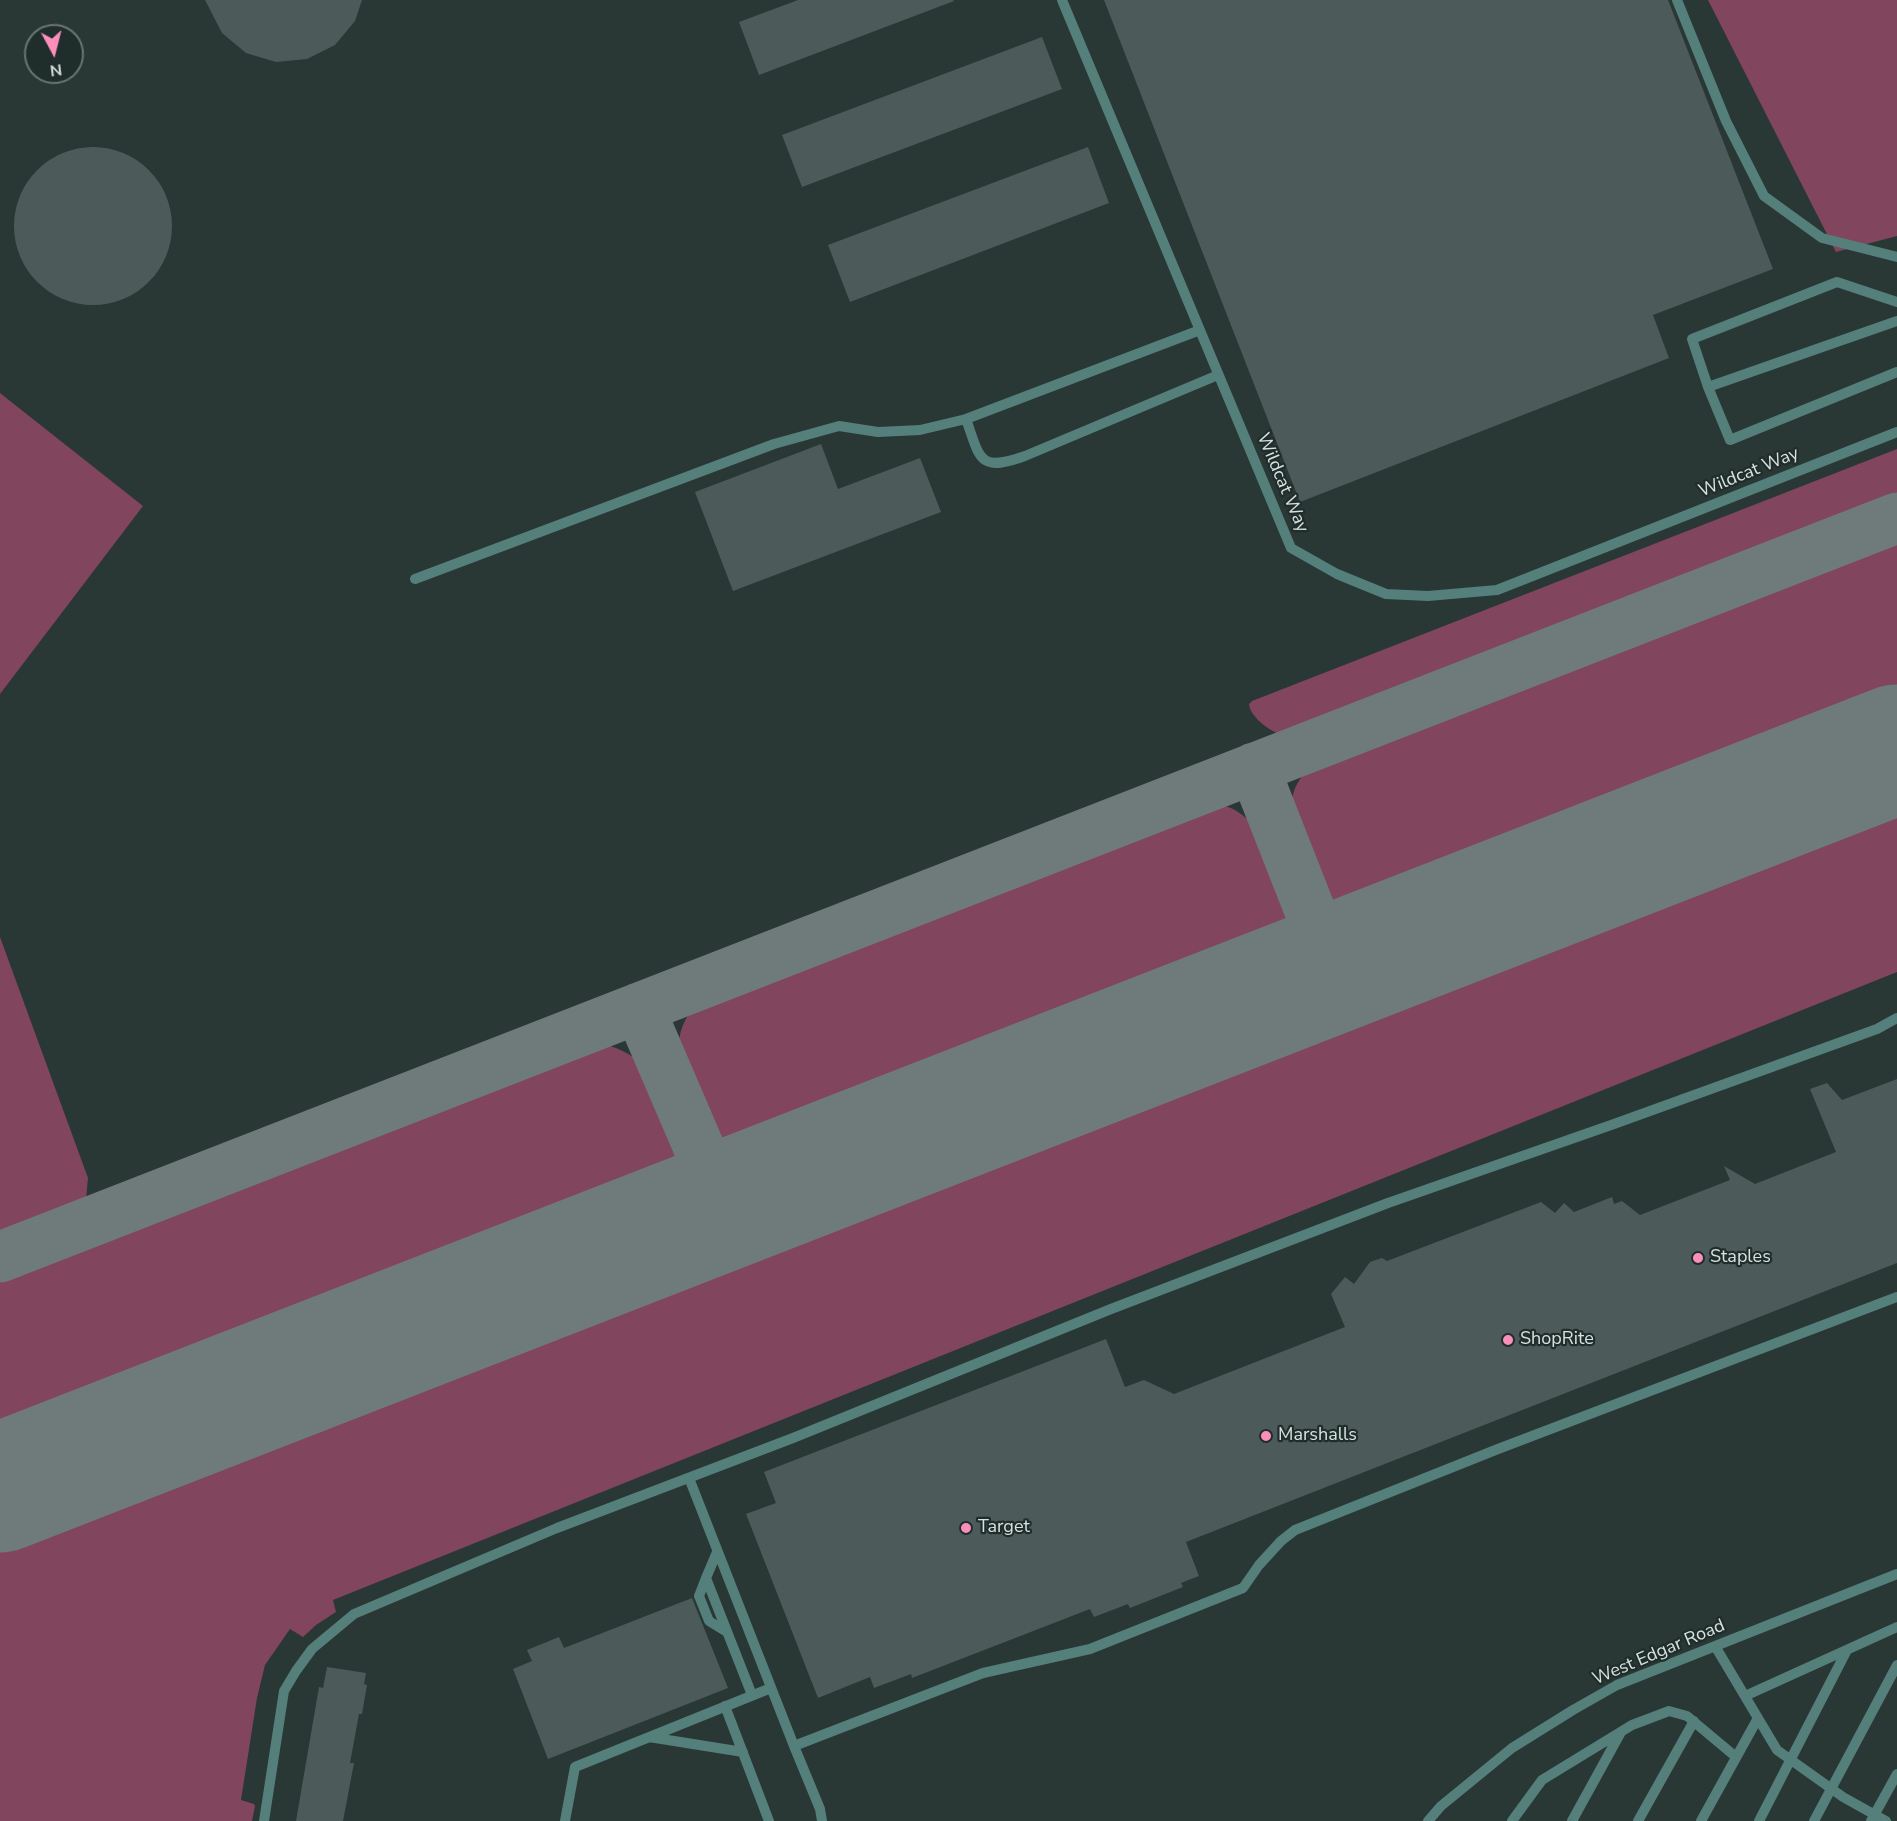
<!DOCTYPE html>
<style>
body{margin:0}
#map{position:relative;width:1897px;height:1821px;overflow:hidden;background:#293735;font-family:"Nunito Sans",sans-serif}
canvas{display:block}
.north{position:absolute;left:24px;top:24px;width:60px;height:60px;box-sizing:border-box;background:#1f2d2b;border:2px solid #697573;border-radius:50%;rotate:173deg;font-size:16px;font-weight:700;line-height:24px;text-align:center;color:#d8e1e0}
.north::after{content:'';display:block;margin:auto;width:21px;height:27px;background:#ff8eba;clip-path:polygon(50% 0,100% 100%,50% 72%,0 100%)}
</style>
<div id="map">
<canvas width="1897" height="1821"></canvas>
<div class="north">N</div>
</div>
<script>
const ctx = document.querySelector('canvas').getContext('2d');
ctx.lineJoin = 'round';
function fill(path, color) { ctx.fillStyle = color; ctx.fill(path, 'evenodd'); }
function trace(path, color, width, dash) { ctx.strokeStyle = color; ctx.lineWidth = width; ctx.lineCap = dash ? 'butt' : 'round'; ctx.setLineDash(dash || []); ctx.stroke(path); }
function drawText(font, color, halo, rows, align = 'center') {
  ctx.font = font + ' "Nunito Sans",sans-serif'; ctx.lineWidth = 4.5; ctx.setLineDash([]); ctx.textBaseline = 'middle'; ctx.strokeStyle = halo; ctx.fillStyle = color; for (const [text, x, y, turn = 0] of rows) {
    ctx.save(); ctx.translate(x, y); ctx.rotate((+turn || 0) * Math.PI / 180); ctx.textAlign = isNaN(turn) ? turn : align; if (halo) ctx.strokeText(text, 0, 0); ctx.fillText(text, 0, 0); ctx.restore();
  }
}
fill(new Path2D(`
 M1708,0H1897V236L1836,252Z
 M0,393L143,506L0,694Z
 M1897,449V505L1309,735C1288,740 1275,735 1259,721C1254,715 1250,712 1249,704L1252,701Z
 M1897,539V688L1337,907C1328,905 1324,899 1319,891L1291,815C1290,793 1298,775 1317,763Z
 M1210,804C1236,804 1251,820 1263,840L1292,916L1291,924L1164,975L723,1146L715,1144L708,1133L679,1055C677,1033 684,1017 699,1002L1199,807Z
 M1897,805V972L333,1600L336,1612L316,1625L303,1637L290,1629L265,1665L257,1698L241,1800L254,1804L255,1806L252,1821H0V1545Z
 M0,937L88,1178L86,1199L74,1218L0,1246Z
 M595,1043C616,1046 632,1053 646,1069L677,1150L679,1158L676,1165L0,1428V1277Z`), '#81455d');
trace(new Path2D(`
 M1254,768L1333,969
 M639,1008L724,1206
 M0,1257L1897,518`), '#6f7b7a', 51);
trace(new Path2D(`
 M0,1488L1897,749`), '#6f7b7a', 129);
fill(new Path2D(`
 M205,0H362L355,21L335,45L307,59L276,62L246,53L222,33Z
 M798,0H953L954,1L759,75L739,22Z
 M1104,0H1668L1773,269L1653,315L1669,358L1300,502Z
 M1042,37L1062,89L802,187L782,135Z
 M1088,147L1109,203L850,302L828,245Z
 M14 226a79 79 0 1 1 158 0a79 79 0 1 1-158 0Z
 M821,444L838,489L920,458L941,512L733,591L695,492Z
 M1897,1079V1263L1186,1542L1199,1576L1181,1583L1183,1587L1130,1608L1128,1604L1094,1617L1090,1609L912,1678L911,1674L874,1688L870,1677L818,1698L746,1514L776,1503L764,1472L1106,1339L1125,1387L1144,1380L1174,1394L1345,1327L1331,1294L1345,1277L1354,1284L1370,1262L1382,1258L1387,1261L1541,1202L1555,1213L1564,1203L1574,1212L1612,1197L1614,1204L1622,1201L1640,1215L1730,1180L1724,1166L1755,1184L1836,1152L1810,1089L1827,1083L1842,1100Z
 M692,1598L728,1688L548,1759L513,1669L532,1661L527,1650L559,1637L564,1648Z
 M327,1667L366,1673L364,1684L367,1685L362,1714H359L350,1763H354L343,1821H296L319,1687L323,1688Z`), '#4c5b59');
trace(new Path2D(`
 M1062,0L1291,548L1337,574L1386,594L1428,596L1497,590L1897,432
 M1677,0L1726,121L1764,196L1822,238L1897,257
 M1897,302L1837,282L1692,339L1708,387L1730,440L1897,372
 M1708,387L1897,321
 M966,419C980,458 978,473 1025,456L1218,375
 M415,579L774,444L839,426L878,432L920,430L966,419L1200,330
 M689,1478L794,1746
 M717,1552L706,1578L752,1695
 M706,1578L699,1596L709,1621L727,1632
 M1715,1646L1777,1750L1843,1797L1886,1821
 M1745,1696L1897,1627
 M725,1706L769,1821
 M649,1737L743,1752
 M264,1821L284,1691L296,1671L312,1649L354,1614L557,1528L793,1438L1111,1309L1388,1203L1614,1124L1877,1029L1897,1018
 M565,1821L575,1767L771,1688
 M822,1821L820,1809L794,1746L983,1673L1090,1649L1243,1588L1259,1565L1281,1541L1295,1530L1498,1449L1897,1297
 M1428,1821L1441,1806L1512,1748L1573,1710L1617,1685L1897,1574
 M1512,1821L1542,1780L1632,1725L1669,1711L1687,1716L1736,1757
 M1572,1821L1621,1732
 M1638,1821L1694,1721
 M1701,1821L1758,1718
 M1759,1821L1847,1650
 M1814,1821L1897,1665
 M1871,1821L1897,1774`), '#547f7b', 10);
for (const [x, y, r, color] of [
 [1698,1258,6,"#ff8eba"],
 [1508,1340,6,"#ff8eba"],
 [1266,1436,6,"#ff8eba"],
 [966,1528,6,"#ff8eba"]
]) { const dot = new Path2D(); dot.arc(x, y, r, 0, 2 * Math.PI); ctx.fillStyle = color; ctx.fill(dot); trace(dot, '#1f2d2b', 2); }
drawText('18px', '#d8e1e0', '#1f2d2b', [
 ["Wildcat Way",1749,473,-22],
 ["Wildcat Way",1282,483,67],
 ["West Edgar Road",1659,1653,-23]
]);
drawText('18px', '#d8e1e0', '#1f2d2b', [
 ["Staples",1710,1258],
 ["ShopRite",1520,1340],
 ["Marshalls",1278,1436],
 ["Target",978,1528]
], 'left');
</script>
